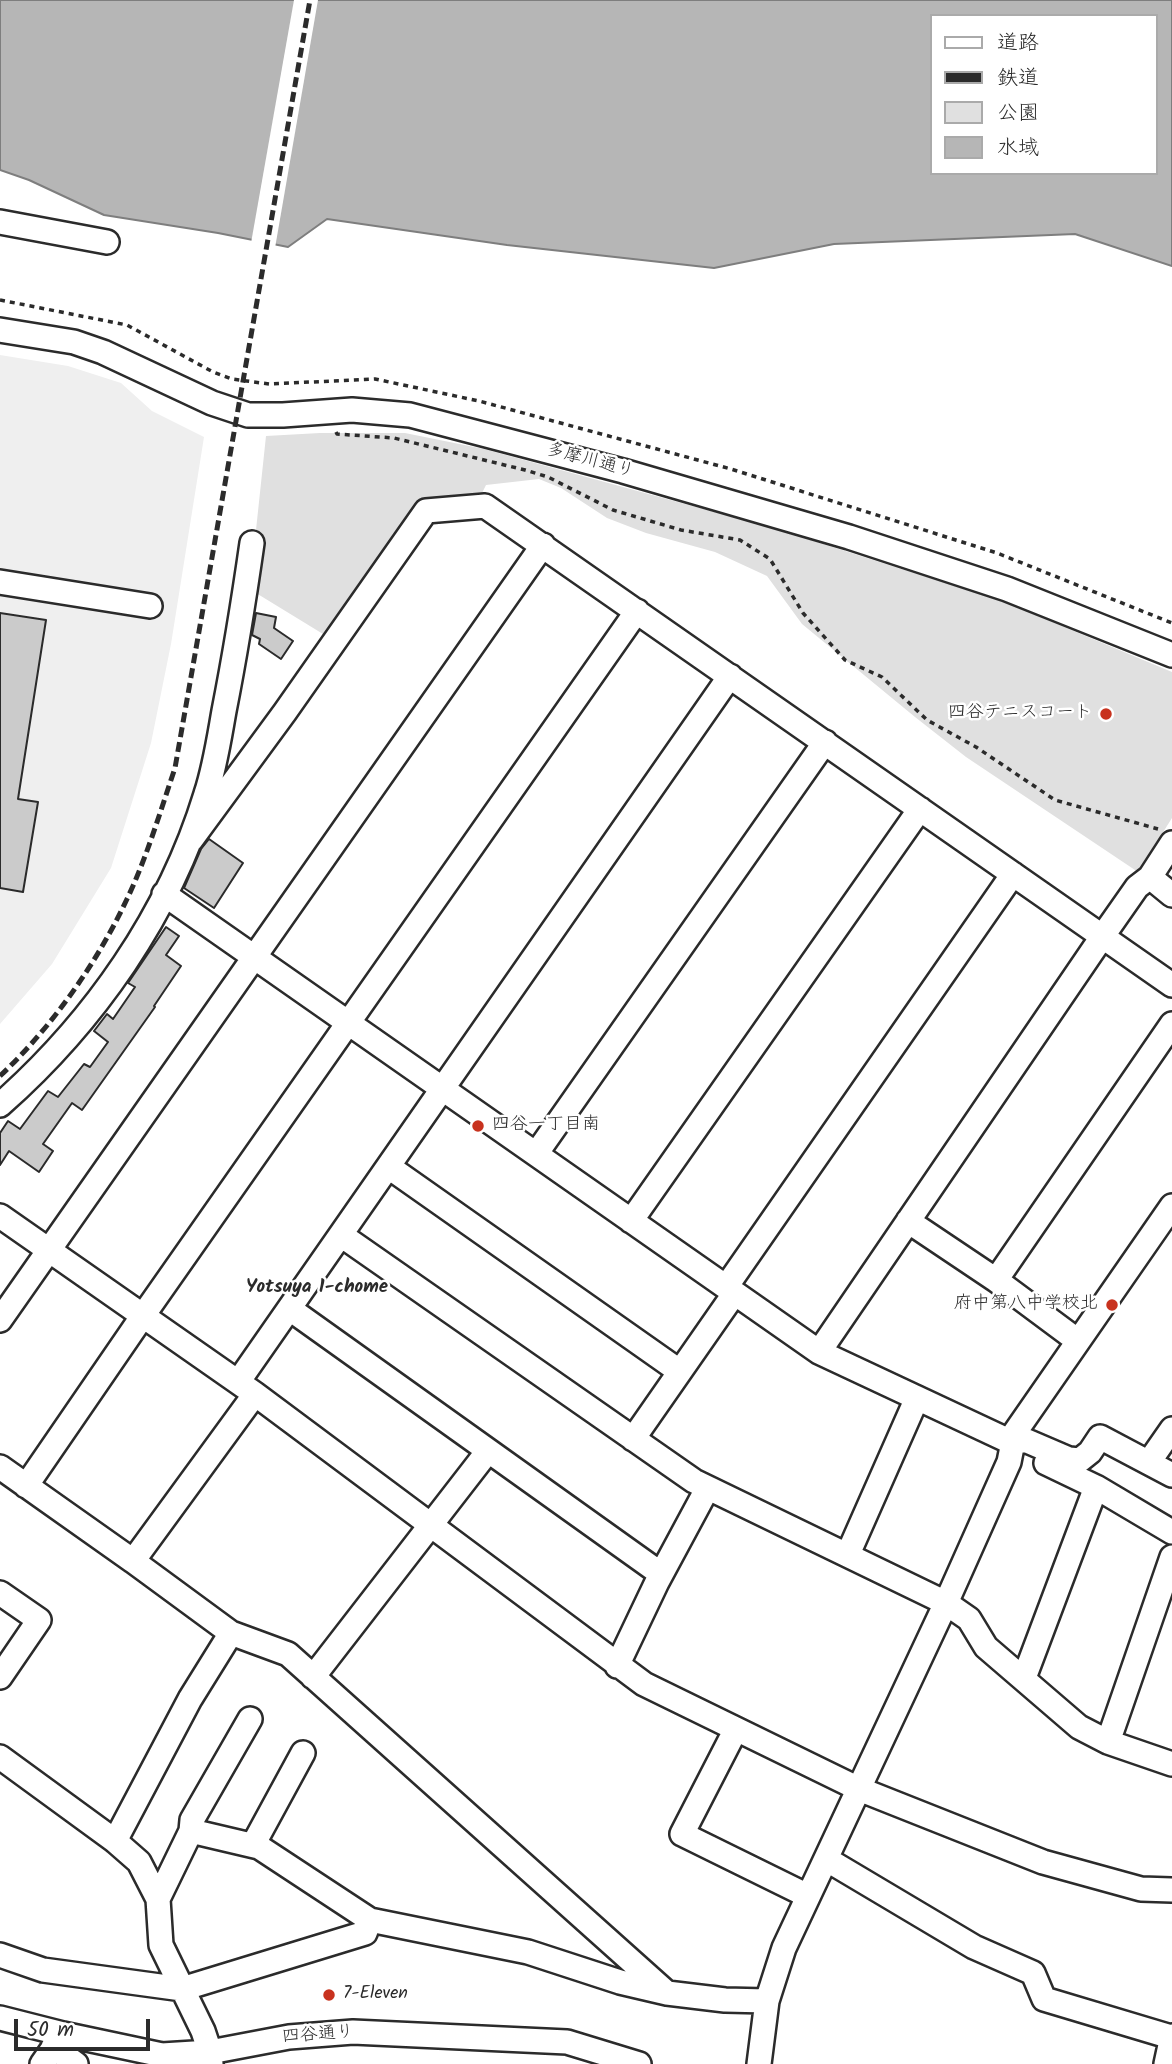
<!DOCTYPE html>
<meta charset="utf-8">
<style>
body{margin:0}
#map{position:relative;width:1172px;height:2064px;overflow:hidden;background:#fff;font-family:Kalam,"Klee One",sans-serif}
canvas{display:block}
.legend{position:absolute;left:930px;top:14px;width:228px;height:161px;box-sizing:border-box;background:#fff;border:2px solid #aaa;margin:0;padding:9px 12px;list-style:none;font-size:21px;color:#2b2b2b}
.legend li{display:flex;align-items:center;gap:14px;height:35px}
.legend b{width:35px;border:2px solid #aaa}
.scale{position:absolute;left:14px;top:2019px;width:136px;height:32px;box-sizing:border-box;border:4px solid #2b2b2b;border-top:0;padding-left:9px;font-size:21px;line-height:24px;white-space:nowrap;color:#2b2b2b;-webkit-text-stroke:5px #fff;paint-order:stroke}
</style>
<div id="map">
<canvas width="1172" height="2064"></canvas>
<ul class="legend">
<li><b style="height:9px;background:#fff"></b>道路</li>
<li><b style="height:9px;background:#2b2b2b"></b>鉄道</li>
<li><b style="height:19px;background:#e0e0e0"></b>公園</li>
<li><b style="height:19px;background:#b6b6b6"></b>水域</li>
</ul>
<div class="scale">50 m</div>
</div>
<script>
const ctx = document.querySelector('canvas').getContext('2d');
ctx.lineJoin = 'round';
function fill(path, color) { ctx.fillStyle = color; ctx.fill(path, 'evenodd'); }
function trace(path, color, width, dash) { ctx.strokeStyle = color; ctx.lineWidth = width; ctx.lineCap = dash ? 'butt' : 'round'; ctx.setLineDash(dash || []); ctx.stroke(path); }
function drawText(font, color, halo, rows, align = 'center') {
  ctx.font = font + ' Kalam,"Klee One",sans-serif'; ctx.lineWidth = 5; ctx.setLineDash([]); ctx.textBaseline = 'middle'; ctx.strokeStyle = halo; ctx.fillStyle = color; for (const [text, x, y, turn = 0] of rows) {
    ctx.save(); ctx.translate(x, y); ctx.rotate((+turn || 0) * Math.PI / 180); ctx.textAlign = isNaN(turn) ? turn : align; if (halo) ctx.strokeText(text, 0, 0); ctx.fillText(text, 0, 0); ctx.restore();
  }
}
fill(new Path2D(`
 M0,355L68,366L121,383L152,411L204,437L171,644L151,743L111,868L52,964L0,1024Z`), '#efefef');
fill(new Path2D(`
 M320,433H405L484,449L773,528L1002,601L1172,672V818L1138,872L966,757L915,717L802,624L767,576L715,552L646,533L607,518L561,488L539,479L486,485L479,499L424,504L410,513L323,634L256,593L262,546L256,530L266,436Z`), '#e0e0e0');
const water = new Path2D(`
 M0,0H1172V266L1075,234L834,244L714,268L507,245L327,219L288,247L218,233L104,215L29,180L0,170ZM932,16H1156V173H932Z`);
fill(water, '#b6b6b6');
trace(water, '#7e7e7e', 2);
fill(new Path2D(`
 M294,0H318L275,248L251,243Z`), '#fff');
const building = new Path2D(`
 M0,613L46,620L18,799L38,802L23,892L0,888Z
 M256,613L276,617L274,628L293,641L281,659L259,644L260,639L252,635Z
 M209,839L243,863L214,908L184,888L201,849Z
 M166,927L179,936L166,955L181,966L154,1006L155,1007L82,1110L72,1103L43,1144L53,1151L39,1172L9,1151L0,1165V1133L8,1121L20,1129L48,1091L58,1097L84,1064L90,1067L108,1042L94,1031L107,1014L113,1019L135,987L128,983Z`);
fill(building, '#cbcbcb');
trace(building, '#2b2b2b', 2);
const minor = new Path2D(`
 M0,222L107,242
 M0,330L74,342L103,352L212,403L248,415H283L352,410L410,415L623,471L849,537L1007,589L1172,655
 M0,582L150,606
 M191,840L285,712L426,511L485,506L1172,985
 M1150,877L1172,895
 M164,894L819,1352L1009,1441H1027L1069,1459L1080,1460L1090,1452L1100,1437L1172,1475
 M0,1105C94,1022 169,915 206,794C215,767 219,739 224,711C235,655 244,599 252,543
 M536,1154L825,742
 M389,1167L679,1371
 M0,1216L255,1394L644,1684L859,1789L1043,1862L1141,1889L1172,1890
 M631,1221L920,809
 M908,1221L996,1280L1078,1341
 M341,1235L694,1481L946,1603L969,1619L986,1647L1079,1727L1108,1742L1172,1764
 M996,1280L1172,1024
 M726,1287L1013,874
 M290,1309L661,1574
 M0,1320L543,545
 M819,1352L1102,937L1137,887L1150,877L1172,843
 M238,1382L730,676
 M633,1439L734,1294
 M1149,1462L1172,1429
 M1046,1463L1096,1487L1172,1532
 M0,1467L133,1561L255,1394
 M26,1486L142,1317L637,611
 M848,1554L917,1398
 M133,1561L231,1633L288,1654L667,1993
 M0,1593L39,1620L0,1677
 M617,1666L657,1582L707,1489
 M313,1677L488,1451
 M1024,1678L1096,1487
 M736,1729L682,1834L808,1896
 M1108,1742L1172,1557
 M0,1757L115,1841L139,1862L158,1899L161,1945L203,2031L210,2052L211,2064
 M191,1831L192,1820L250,1719
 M115,1841L190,1699L231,1633
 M253,1845L303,1753
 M826,1859L974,1947L1033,1973L1044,1999L1171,2037
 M158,1899L191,1831L259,1847L370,1920L528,1952L620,1982L667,1993L725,2000L767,2001
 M0,1955L43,1970L182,1989L365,1933L370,1920
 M0,2018L63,2034L162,2055L210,2052L289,2037L353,2032L567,2042L639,2064
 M53,2047L76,2064
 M42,2064L63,2034
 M759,2064L767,2001L784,1948L946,1603L1009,1462L1012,1447L1009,1441L1172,1206
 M1166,2064L1172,2036`);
trace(minor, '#2b2b2b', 28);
trace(new Path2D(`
 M0,300L127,325L213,372L232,379L269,384L375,379L479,401L731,469L997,553L1172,623
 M336,432L337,434L394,438L525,470L548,477L613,510L681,530L740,540L770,559L803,613L845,660L882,677L927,720L976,747L1055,800L1158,829`), '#2b2b2b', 3.5, [5, 5]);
trace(minor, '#fff', 23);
trace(new Path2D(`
 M0,1076C52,1027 97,963 127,899C147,857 160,812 175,768L310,0`), '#2b2b2b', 5, [10, 5]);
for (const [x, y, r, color] of [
 [1106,714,7,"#c8321e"],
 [478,1126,7,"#c8321e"],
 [1112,1305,7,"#c8321e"],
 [329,1995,7,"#c8321e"]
]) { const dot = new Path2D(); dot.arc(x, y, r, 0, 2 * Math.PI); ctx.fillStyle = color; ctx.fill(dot); trace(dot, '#fff', 2.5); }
drawText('18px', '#2b2b2b', '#fff', [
 ["多摩川通り",590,462,15],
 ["四谷通り",318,2036,-4]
]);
drawText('18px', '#2b2b2b', '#fff', [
 ["四谷テニスコート",1092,714],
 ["四谷一丁目南",492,1126,"left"],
 ["府中第八中学校北",1098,1305],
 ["7-Eleven",343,1995,"left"]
], 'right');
drawText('bold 19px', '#2b2b2b', '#fff', [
 ["Yotsuya 1-chome",317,1289]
]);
</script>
